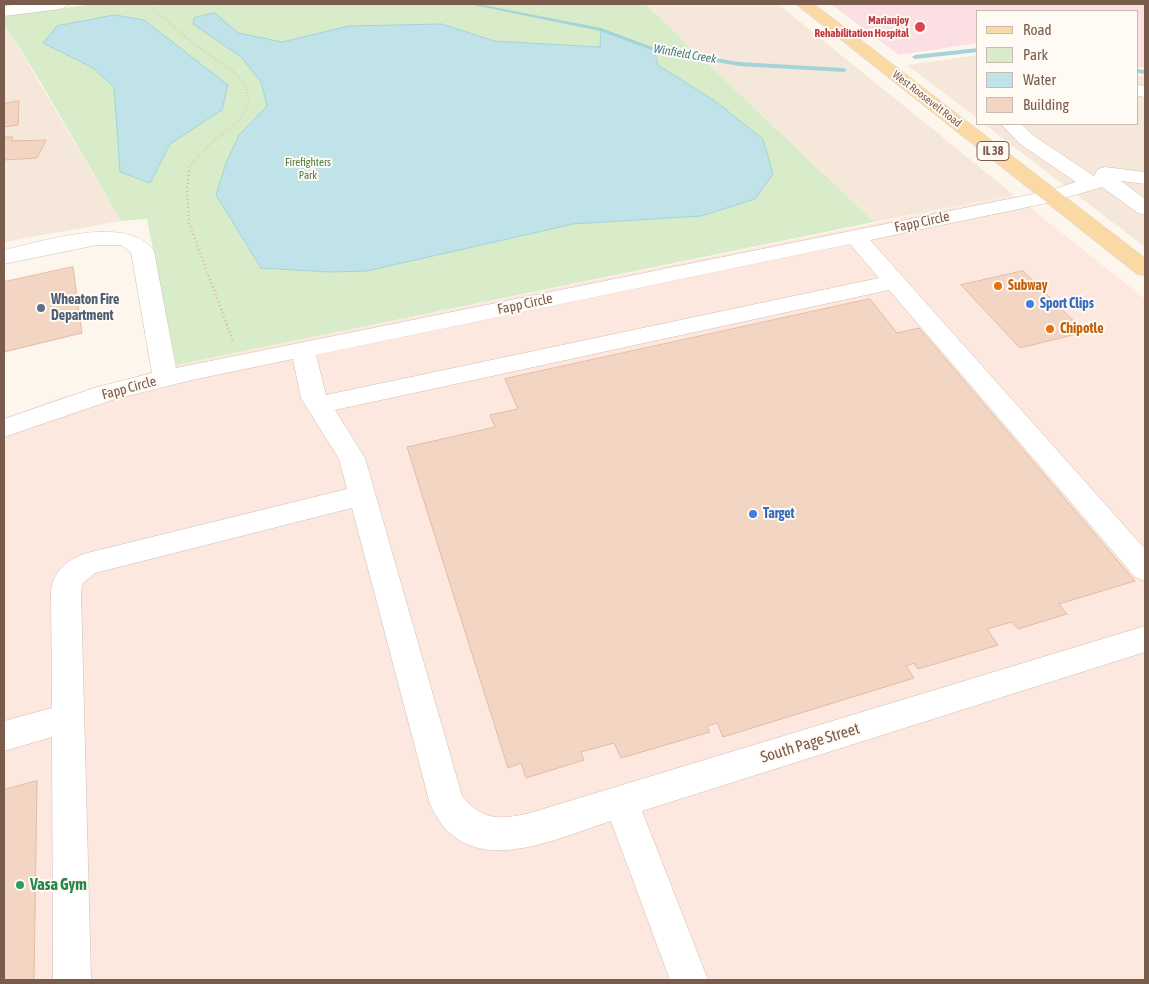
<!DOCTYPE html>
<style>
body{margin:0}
#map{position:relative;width:1149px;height:984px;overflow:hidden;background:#fdf6ec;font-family:"Asap Condensed",sans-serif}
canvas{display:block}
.frame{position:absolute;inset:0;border:5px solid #7a5c4d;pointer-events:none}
.legend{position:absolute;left:976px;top:10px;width:162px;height:115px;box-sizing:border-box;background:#fffaf3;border:1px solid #cabbb1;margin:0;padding:6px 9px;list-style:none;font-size:15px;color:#7a5c4d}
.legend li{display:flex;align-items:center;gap:10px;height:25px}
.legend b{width:25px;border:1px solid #cabbb1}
</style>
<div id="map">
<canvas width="1149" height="984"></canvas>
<div class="frame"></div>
<ul class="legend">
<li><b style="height:6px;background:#fbd9a5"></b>Road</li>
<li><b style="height:14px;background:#d8ecc9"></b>Park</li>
<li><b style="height:14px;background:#bfe3e8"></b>Water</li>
<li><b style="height:14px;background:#f3d5c3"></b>Building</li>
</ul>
</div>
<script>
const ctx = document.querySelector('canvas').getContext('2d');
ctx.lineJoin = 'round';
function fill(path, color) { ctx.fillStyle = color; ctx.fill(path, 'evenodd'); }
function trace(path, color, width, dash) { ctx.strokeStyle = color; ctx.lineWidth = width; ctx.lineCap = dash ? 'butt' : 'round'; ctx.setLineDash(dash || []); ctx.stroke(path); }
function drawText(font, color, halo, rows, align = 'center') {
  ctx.font = font + ' "Asap Condensed",sans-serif'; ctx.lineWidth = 4; ctx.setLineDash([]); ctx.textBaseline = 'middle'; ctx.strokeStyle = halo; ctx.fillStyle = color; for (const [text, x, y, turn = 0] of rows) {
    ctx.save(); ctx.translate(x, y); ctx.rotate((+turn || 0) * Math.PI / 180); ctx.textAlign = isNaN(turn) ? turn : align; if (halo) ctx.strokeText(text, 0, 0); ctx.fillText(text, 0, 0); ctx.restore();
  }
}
fill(new Path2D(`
 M645,4H778L1014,195L874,222Z
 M4,23L121,221L4,242Z
 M978,55V119L907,65Z
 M1138,75L1145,76V247L984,124H1138Z`), '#f5e8da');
fill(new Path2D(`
 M1014,195L1145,299V980H4V418L60,398L176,365Z`), '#fde8e0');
fill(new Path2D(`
 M831,4H1145V68L1138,67V11H978V43L899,55Z`), '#fbdfe3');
fill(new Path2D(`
 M95,4H645L874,222L176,365L147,219L121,221L41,83L4,23V16Z`), '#d8ecc9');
const water = new Path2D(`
 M215,13L238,33L282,42L349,26L442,24L494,41L600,47L601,30L654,49L658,65L715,101L763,139L773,174L755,199L701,216L573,224L367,271L329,272L261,268L216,195L226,163L239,135L267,106L261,82L241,57L193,24L194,18Z
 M115,15L144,20L228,85L222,110L170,144L150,183L120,172L114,87L93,68L43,43L57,26Z`);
fill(water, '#bfe3e8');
trace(water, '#a5d3da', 1);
fill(new Path2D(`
 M469,4H478L601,28L655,48L739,62L844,68L847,70L844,72L739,66L654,51L600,31Z
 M978,48V52L915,59L912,57L915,55Z
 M1138,69L1145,70V74L1138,73Z`), '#a5d3da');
const building = new Path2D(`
 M19,101L18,125L4,127V104Z
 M4,137H13L11,141L46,140L37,158L4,160Z
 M73,267L82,333L4,352V282Z
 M1023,271L1085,332L1020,348L961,285Z
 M870,299L897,333L919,328L1135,581L1059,604L1067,614L1018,629L1012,622L987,629L998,645L918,669L914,663L906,666L914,678L723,737L717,723L707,726L710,732L621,758L614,743L581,752L584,760L526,778L521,763L508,768L407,447L495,427L490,415L518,409L505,379Z
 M37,781L34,980H4V790Z`);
fill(building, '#f3d5c3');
trace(building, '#e6bba3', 1);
const minor = new Path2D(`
 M23,4H68L66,7L60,9L4,16V6Z
 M1138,85L1145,86V97L1138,96Z
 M1001,124H1021L1034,136L1094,176L1098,169L1105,167L1145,172V184L1121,181L1145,199V215L1138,213L1102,187L1052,202L870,240L1145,549V581L1135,577L889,290L335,410L365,458L462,796C483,821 499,820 530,813L1145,626V652L642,811L708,980H670L611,821C551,840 465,884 430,804L352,508L95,573L83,583L81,592L91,980H53L52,737L4,751V721L52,708L51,592C53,571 68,559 87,553L347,489L339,459L301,398L293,359L192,380L112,400L4,437V419L97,387L152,373L131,252L121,245H97L4,264V250C41,242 127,213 154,251L176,368L1048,191L1076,182L1020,144ZM850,244L879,278L326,395L316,355Z`);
const major = new Path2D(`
 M796,4H814L1145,258V276L1137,274Z`);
trace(minor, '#d1beb0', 1);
trace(major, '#dad1cd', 1);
trace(new Path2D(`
 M148,4L195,45L232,70L246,85L249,102L239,120L210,144L189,167V172`), '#d9b8a5', 2, [0.5, 2.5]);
trace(new Path2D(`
 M189,171L187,190L189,223L233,341`), '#d9b8a5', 2.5, [1, 3]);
fill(minor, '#fff');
fill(major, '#fbd9a5');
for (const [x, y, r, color] of [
 [920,27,6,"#e0444e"],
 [998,286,5,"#e8710a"],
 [1030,304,5,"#3f7fe0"],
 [41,308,5,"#5c6f8a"],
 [1050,329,5,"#e8710a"],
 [753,514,5,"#3f7fe0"],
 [20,885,5,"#2e9e5b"]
]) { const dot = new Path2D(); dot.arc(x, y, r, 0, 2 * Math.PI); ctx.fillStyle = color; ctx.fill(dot); trace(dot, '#fffaf3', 2); }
drawText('bold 11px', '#be3a42', '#fffaf3', [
 ["Marianjoy",909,21],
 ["Rehabilitation Hospital",909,34]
], 'right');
drawText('11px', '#7a5c4d', '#fffaf3', [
 ["West Roosevelt Road",927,99,38]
]);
drawText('11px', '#537a41', '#fffaf3', [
 ["Firefighters",308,163],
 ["Park",308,176]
]);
drawText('italic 12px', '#437c86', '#fffaf3', [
 ["Winfield Creek",685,54,10]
]);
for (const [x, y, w] of [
 [993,151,32]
]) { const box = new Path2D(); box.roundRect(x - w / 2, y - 9.5, w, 19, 4); ctx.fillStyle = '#fffaf3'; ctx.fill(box); trace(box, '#7a5c4d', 1); }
drawText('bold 12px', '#7a5c4d', null, [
 ["IL 38",993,151]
]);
drawText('14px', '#7a5c4d', '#fffaf3', [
 ["Fapp Circle",922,222,-12],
 ["Fapp Circle",525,304,-12],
 ["Fapp Circle",129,388,-15]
]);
drawText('bold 14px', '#c56008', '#fffaf3', [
 ["Subway",1008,286],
 ["Chipotle",1060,329]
], 'left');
drawText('bold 14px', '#4e5e75', '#fffaf3', [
 ["Wheaton Fire",51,300],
 ["Department",51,316]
], 'left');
drawText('bold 14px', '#366cbe', '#fffaf3', [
 ["Sport Clips",1040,304],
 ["Target",763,514]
], 'left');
drawText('16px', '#7a5c4d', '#fffaf3', [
 ["South Page Street",810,743,-17]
]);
drawText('bold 16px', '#27864d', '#fffaf3', [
 ["Vasa Gym",30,885]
], 'left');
</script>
